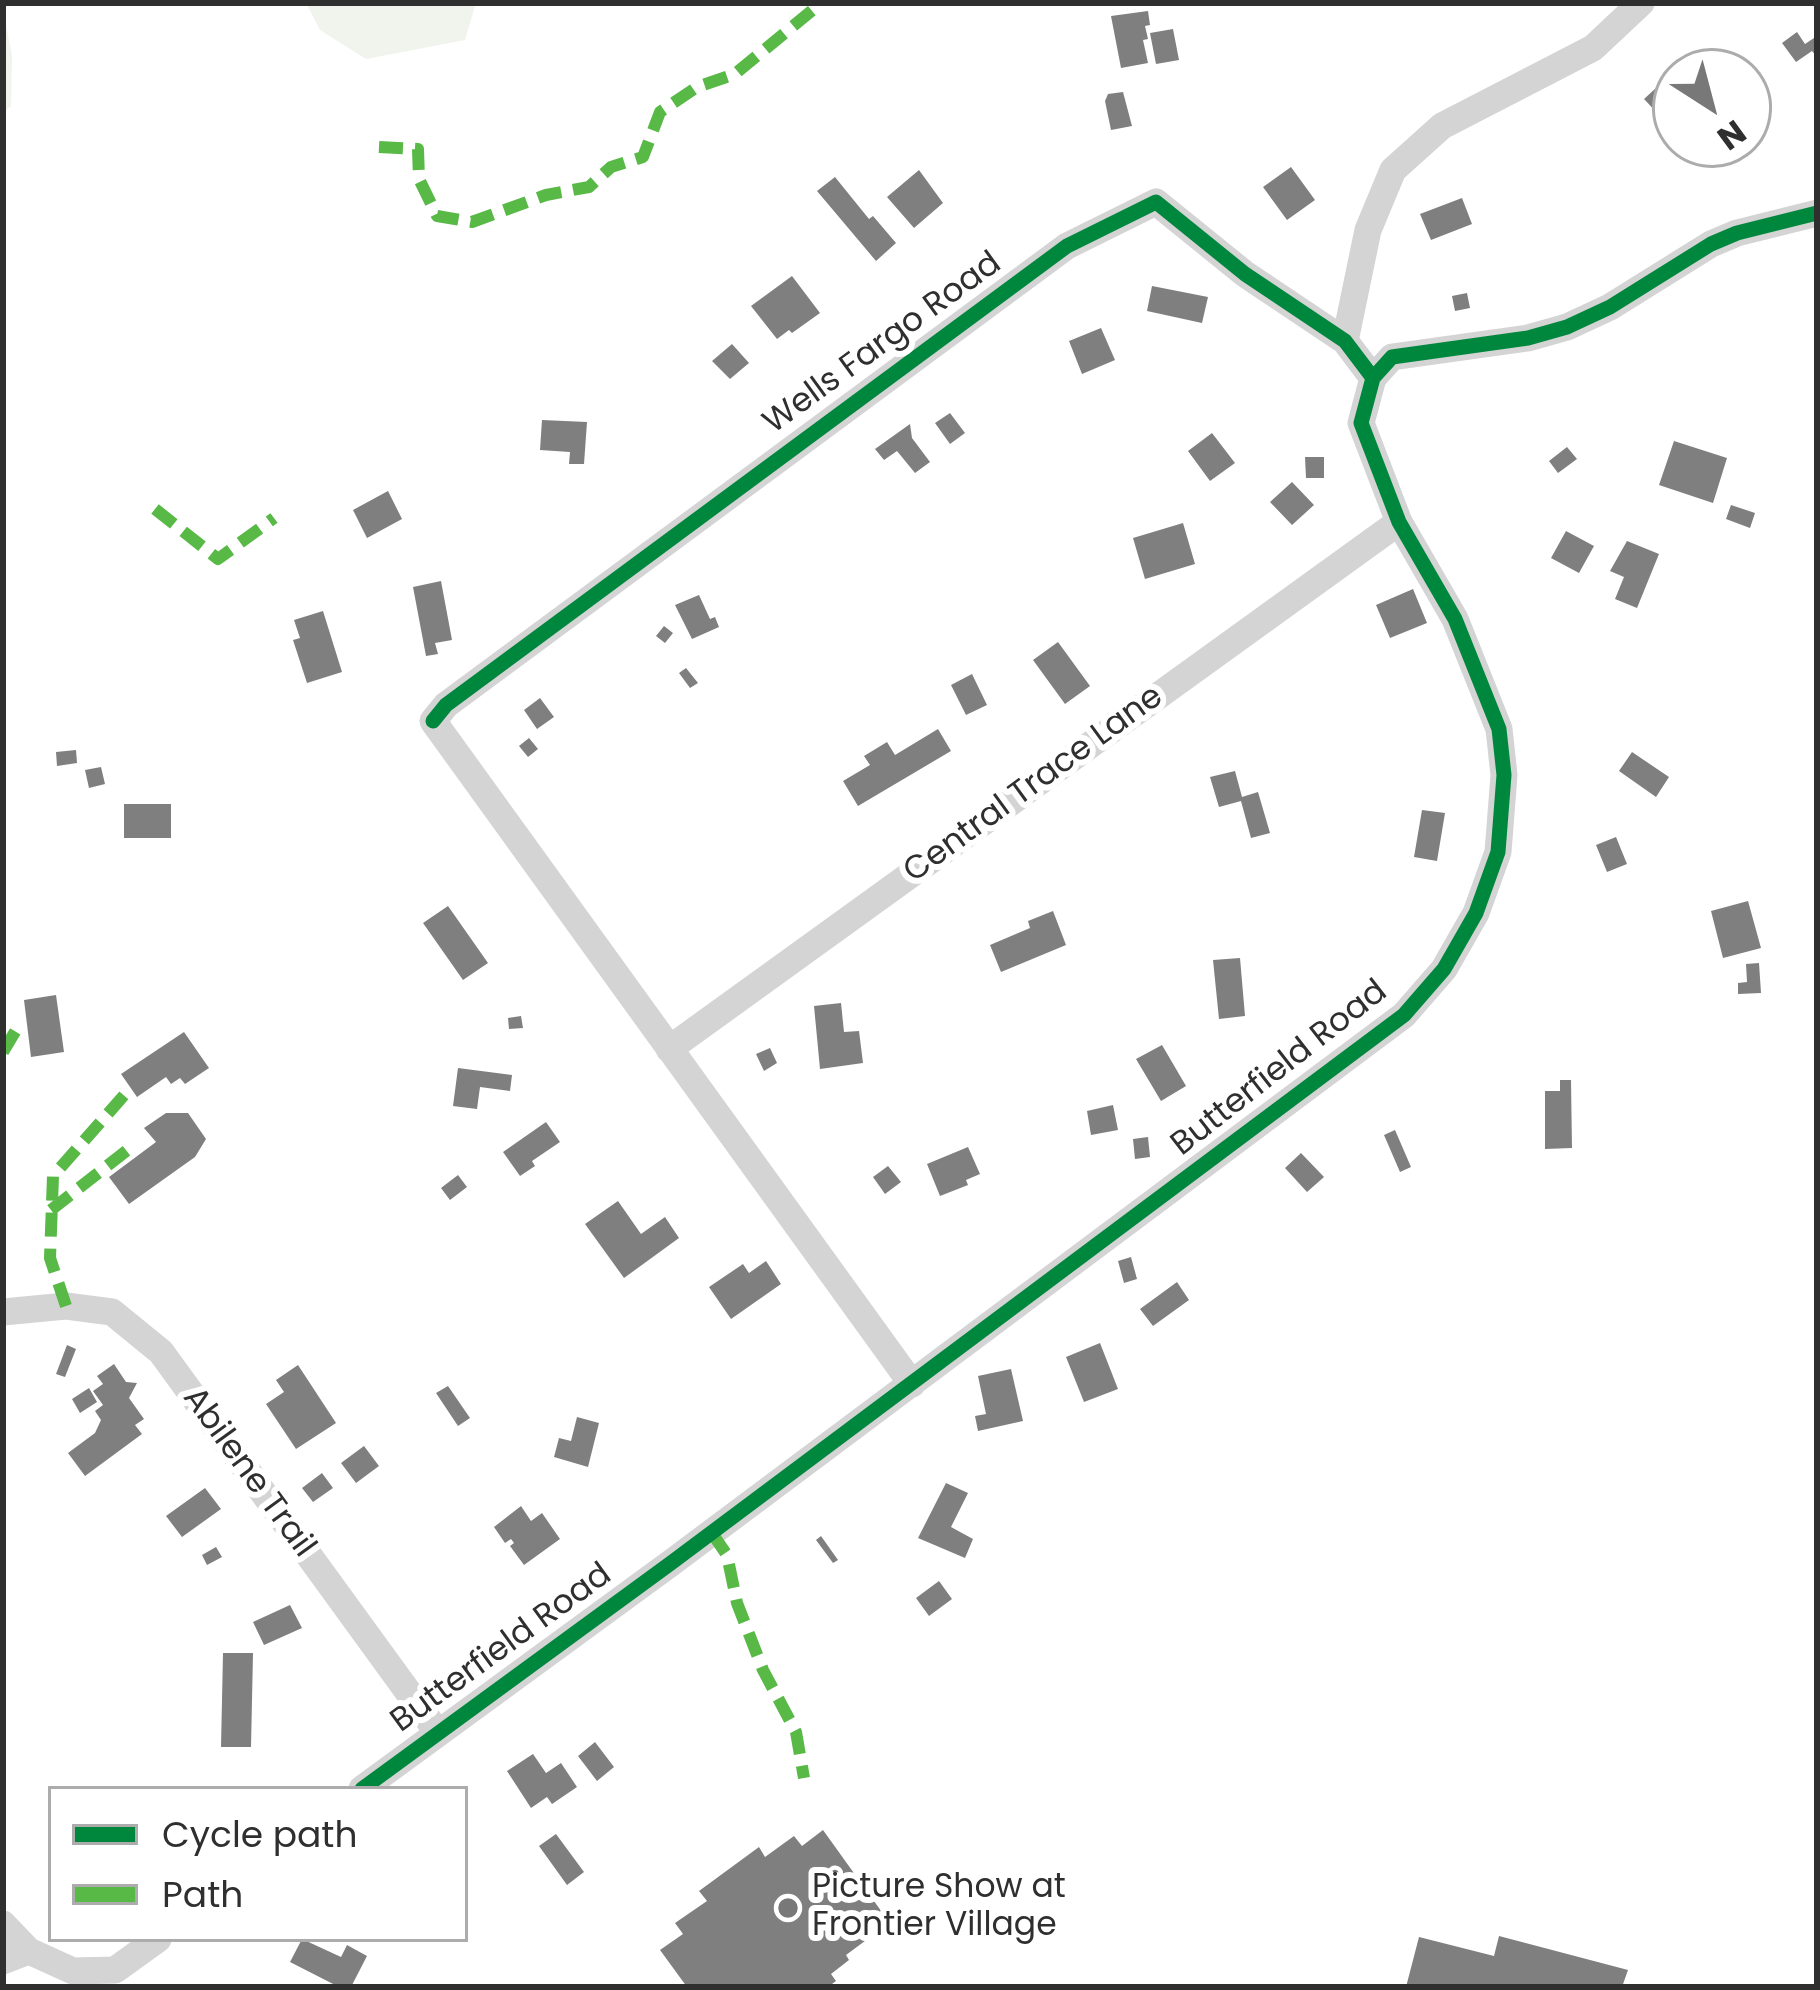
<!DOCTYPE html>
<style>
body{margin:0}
#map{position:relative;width:1820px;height:1990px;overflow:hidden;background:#fff;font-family:Poppins,sans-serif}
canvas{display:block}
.frame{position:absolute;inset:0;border:6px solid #2f2f2f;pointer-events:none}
.legend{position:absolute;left:48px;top:1786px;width:420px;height:156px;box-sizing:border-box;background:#fff;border:3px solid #acacac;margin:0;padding:15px 21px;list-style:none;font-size:36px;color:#2f2f2f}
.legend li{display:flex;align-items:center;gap:24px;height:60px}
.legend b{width:60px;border:3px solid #acacac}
.north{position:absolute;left:1652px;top:48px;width:120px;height:120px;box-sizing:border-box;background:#fff;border:3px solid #acacac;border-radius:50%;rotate:144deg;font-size:33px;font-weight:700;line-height:48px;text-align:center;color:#2f2f2f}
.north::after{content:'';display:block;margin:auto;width:42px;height:54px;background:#787878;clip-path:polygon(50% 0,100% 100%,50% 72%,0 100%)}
</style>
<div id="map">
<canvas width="1820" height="1990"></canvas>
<div class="frame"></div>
<ul class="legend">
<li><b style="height:15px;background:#00873e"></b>Cycle path</li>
<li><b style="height:15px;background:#58b947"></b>Path</li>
</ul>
<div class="north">N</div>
</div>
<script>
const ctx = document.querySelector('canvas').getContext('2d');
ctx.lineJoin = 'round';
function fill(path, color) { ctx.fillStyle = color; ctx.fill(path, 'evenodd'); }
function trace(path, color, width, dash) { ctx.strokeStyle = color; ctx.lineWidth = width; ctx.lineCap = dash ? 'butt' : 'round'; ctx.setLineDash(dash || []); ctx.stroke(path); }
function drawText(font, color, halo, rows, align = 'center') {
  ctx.font = font + ' Poppins,sans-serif'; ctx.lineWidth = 12; ctx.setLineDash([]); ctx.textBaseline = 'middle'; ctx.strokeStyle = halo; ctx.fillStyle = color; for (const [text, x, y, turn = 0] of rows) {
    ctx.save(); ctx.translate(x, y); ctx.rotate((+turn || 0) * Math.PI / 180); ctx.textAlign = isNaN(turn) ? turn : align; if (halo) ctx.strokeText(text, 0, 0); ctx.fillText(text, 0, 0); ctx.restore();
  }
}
fill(new Path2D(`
 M306,3H476L465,40L366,59L320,30Z
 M3,10L12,55L11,106L3,113Z`), '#f1f4ed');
fill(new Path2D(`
 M1148,11L1150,25L1145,26L1148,39L1143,40L1148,63L1121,68L1111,16Z
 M1173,29L1179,60L1156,64L1150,33Z
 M1797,32L1805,44L1817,36V57L1812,51L1796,62L1782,43Z
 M1680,66L1685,72H1676V133L1644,99Z
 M1123,92L1132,126L1111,130L1105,101L1108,94Z
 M1291,167L1315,200L1287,220L1263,187Z
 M919,170L943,203L914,228L887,197Z
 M835,177L869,219L873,216L896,243L876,261L817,191Z
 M1462,198L1472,224L1431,240L1420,214Z
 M792,276L820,313L792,333L789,330L777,339L751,306Z
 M1152,286L1208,297L1202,323L1147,311Z
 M1467,293L1470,308L1455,311L1452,296Z
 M1101,328L1115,360L1082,374L1069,341Z
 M732,344L749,363L730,379L712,361Z
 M950,413L965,433L950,444L935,423Z
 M542,420L587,422L584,464H569L570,452L540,450Z
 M910,424L912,438L930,462L915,473L897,451L884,460L875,449Z
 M1212,433L1235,463L1210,481L1188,451Z
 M1674,441L1727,458L1713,503L1659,485Z
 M1567,447L1577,459L1558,473L1549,461Z
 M1305,457H1324V478H1306Z
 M1292,482L1314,505L1292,525L1270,502Z
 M388,491L402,519L367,538L353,510Z
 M1731,505L1755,513L1750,528L1726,519Z
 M1183,523L1195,564L1145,579L1133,538Z
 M1566,531L1594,546L1579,573L1551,558Z
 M1627,541L1659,554L1637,608L1615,599L1624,577L1610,571Z
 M441,581L452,640L435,643L438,654L426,656L413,587Z
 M1413,589L1427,623L1390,638L1376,605Z
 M699,595L710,619L715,617L719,627L692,639L675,605Z
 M323,611L342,672L307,683L293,640L300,638L294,620Z
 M664,626L673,633L665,643L656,636Z
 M1058,642L1090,686L1065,704L1033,660Z
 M686,668L698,683L690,688L679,673Z
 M972,674L987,705L966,715L951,685Z
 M540,698L554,717L537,729L524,710Z
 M938,729L951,751L858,806L843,781L870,765L864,756L887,742L895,755Z
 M529,738L538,749L528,757L519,746Z
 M76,750L77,763L57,766L56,752Z
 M1632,752L1669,777L1656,797L1619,771Z
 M101,767L105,784L89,788L85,770Z
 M1235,771L1242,797L1258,792L1270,833L1251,838L1241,801L1219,807L1210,777Z
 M124,804H171V838H124Z
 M1422,810L1445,813L1437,861L1414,857Z
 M1616,837L1627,864L1607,872L1596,845Z
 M1748,901L1761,948L1723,958L1711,911Z
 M448,906L488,963L463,980L423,923Z
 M1053,911L1066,945L1001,972L990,945L1030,928L1028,921Z
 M1240,958L1245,1016L1219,1019L1213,960Z
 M1759,963L1761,993L1738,994V983L1747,982L1746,964Z
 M56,995L64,1052L31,1057L24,1000Z
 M841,1003L844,1032L859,1031L863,1063L820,1069L814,1006Z
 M521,1016L523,1028L509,1029L508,1018Z
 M184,1032L209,1068L185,1084L180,1078L171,1084L166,1077L137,1097L121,1074Z
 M1162,1045L1186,1086L1161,1101L1136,1059Z
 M770,1048L777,1063L764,1071L756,1054Z
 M458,1068L512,1075L510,1091L480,1087L477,1109L453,1106Z
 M1560,1080H1571L1572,1148L1545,1149V1091H1560Z
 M1113,1105L1118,1130L1091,1135L1087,1111Z
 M166,1113H188L206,1139L195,1157L129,1204L109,1177L156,1142L144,1128Z
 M546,1122L560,1142L532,1161L535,1166L520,1176L503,1152Z
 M1395,1130L1411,1167L1400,1172L1384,1135Z
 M1148,1137L1150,1157L1135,1159L1133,1139Z
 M968,1147L980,1174L966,1180L968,1185L940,1196L927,1164Z
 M1301,1153L1324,1177L1307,1192L1285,1168Z
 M888,1166L901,1182L885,1194L873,1177Z
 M458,1175L467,1187L450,1200L441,1188Z
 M618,1201L641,1234L665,1217L679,1238L624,1278L585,1224Z
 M1131,1257L1137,1279L1124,1283L1118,1261Z
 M766,1261L781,1284L731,1319L709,1287L743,1264L749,1273Z
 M1177,1282L1189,1300L1153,1326L1140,1309Z
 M1100,1343L1118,1389L1084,1402L1066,1357Z
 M67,1345L76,1349L65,1377L56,1374Z
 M114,1364L126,1382L137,1383L129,1398L144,1419L135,1425L142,1434L85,1476L68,1453L95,1433L101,1420L95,1411L103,1405L93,1391L103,1384L97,1376Z
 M298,1365L336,1423L296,1449L266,1404L284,1392L276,1380Z
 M1011,1369L1023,1421L978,1431L975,1416L986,1414L978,1376Z
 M448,1386L470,1418L458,1426L436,1393Z
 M89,1388L97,1402L80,1413L72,1399Z
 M577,1417L599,1423L588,1467L554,1457L559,1438L571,1441Z
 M364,1446L379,1466L356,1483L341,1463Z
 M322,1473L333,1488L313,1502L302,1488Z
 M946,1483L968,1493L951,1527L973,1539L965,1558L918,1538Z
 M205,1488L221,1509L182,1537L166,1516Z
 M521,1506L531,1521L542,1513L560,1539L524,1565L510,1546L514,1543L511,1539L505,1543L494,1527Z
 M821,1536L838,1560L833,1563L816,1540Z
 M216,1547L222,1557L207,1565L202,1555Z
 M939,1581L952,1599L929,1616L916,1598Z
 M290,1605L302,1628L264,1645L253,1622Z
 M223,1653H253L251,1747H221Z
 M595,1742L614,1767L597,1781L578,1756Z
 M533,1754L546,1773L561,1763L577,1787L552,1804L547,1797L531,1808L507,1771Z
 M823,1830L884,1915L863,1930L869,1938L846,1955L849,1960L831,1974L836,1981L828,1987H687L660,1950L683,1934L675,1923L707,1901L699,1891L759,1847L765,1857L794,1836L802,1846Z
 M556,1834L584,1872L567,1885L539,1846Z
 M1499,1936L1628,1970L1622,1987H1406L1419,1937L1494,1956Z
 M302,1939L341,1957L347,1945L367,1956L351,1987H339L290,1962Z`), '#7f7f7f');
trace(new Path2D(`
 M1345,341L1368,230L1393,170L1442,126L1593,48L1641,3
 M669,1049L1399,522
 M3,1312L66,1306L112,1312L161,1352L438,1733
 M912,1384L433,721L446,705L1067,246L1156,202L1245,274L1345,341L1373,378
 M362,1789L671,1563L1404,1015L1444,969L1476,913L1498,852L1504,775L1499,729L1455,619L1399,522L1361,423L1373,378L1392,357L1528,338L1567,327L1610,307L1711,244L1737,233L1817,213
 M3,1924L29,1951
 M3,1961L29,1951L73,1971L115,1970L158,1939`), '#d4d4d4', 27);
trace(new Path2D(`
 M379,147L418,149L419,179L437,216L472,222L546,195L589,187L611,167L643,157L660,112L697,87L735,74L821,3
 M155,509L218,559L274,518
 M3,1052L19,1025
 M51,1210L135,1144
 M66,1306L50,1258L53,1176L126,1093
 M712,1533L727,1555L737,1603L763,1670L796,1732L804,1778`), '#58b947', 12, [24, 12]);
trace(new Path2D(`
 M433,721L446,705L1067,246L1156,202L1245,274L1345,341L1373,378
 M362,1789L671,1563L1404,1015L1444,969L1476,913L1498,852L1504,775L1499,729L1455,619L1399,522L1361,423L1373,378L1392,357L1528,338L1567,327L1610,307L1711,244L1737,233L1817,213`), '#00873e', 15);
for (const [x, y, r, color] of [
 [788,1908,12,"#787878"]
]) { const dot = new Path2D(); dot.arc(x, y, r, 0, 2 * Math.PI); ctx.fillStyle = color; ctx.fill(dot); trace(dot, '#fff', 4.5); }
drawText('33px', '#2f2f2f', '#fff', [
 ["Wells Fargo Road",883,344,-36],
 ["Central Trace Lane",1034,785,-36],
 ["Butterfield Road",1280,1069,-38],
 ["Abilene Trail",248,1473,54],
 ["Butterfield Road",502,1649,-36]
]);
drawText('33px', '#2f2f2f', '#fff', [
 ["Picture Show at",812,1889],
 ["Frontier Village",812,1927]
], 'left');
</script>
